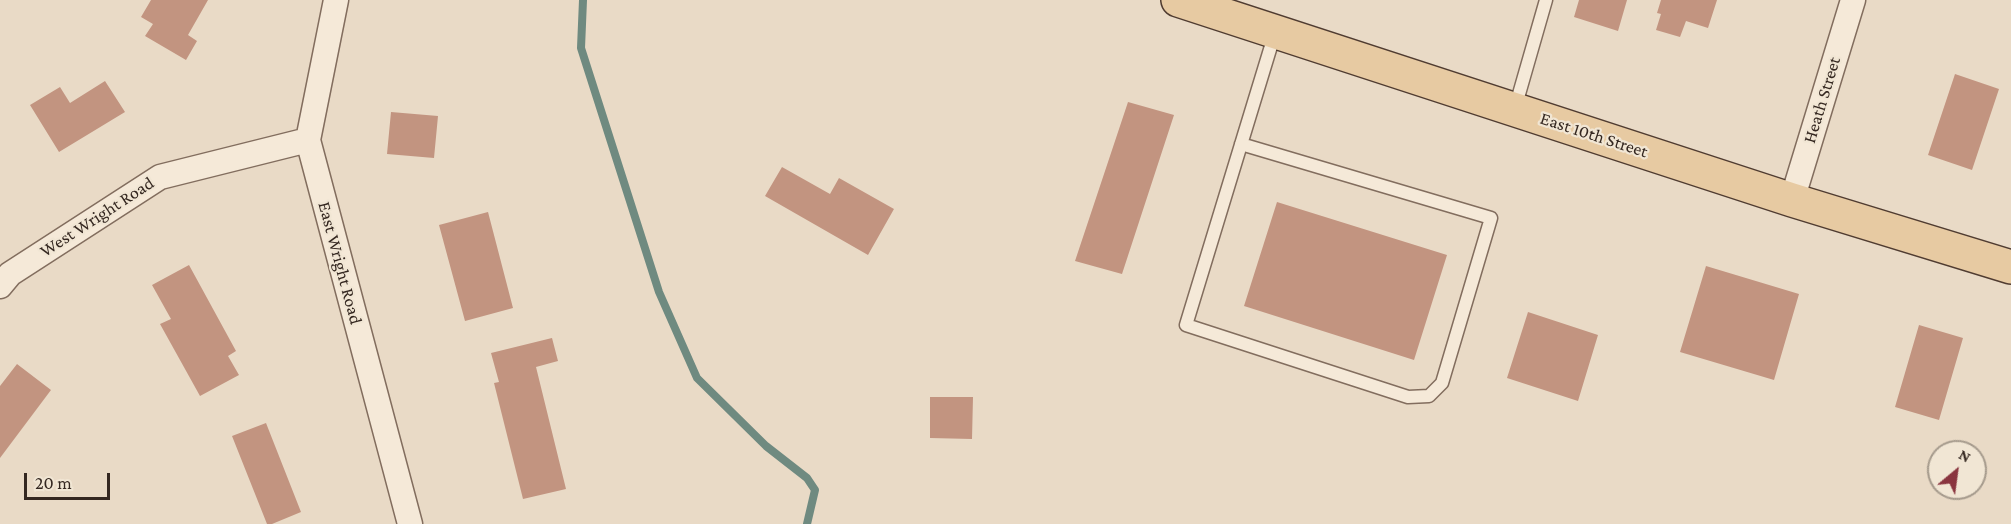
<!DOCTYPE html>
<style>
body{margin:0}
#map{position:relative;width:2011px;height:524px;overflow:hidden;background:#e9dac6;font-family:"Crimson Pro",serif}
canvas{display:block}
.north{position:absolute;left:1927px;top:440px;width:60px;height:60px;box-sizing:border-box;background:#f1e6d4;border:2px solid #a59a8c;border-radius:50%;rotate:29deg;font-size:16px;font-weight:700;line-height:24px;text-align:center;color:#342720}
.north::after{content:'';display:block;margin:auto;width:21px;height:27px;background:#8a353f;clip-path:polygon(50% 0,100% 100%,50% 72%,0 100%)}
.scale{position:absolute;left:24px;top:473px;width:86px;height:27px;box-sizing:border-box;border:3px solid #342720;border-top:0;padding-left:8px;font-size:18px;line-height:21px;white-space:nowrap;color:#342720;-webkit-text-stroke:4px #f1e6d4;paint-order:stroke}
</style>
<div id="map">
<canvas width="2011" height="524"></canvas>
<div class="north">N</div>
<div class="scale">20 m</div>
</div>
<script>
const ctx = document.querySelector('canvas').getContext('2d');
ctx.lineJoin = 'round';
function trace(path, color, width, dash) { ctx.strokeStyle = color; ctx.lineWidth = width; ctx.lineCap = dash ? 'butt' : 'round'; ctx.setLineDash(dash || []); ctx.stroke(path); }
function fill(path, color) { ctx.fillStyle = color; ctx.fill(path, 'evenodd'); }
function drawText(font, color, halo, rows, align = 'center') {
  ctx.font = font + ' "Crimson Pro",serif'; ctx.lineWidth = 4.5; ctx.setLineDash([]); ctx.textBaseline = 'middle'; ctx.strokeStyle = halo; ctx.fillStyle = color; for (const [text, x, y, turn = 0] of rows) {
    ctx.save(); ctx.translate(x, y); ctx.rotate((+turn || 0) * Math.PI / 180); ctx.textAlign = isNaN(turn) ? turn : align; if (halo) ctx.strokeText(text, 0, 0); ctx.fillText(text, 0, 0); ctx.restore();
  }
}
trace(new Path2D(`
 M583,0L581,48L659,292L697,378L766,446L807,478L815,490L807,524`), '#6f8a80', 8);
fill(new Path2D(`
 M151,0H208L188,35L197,41L186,60L145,36L153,24L141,17Z
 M1579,0H1627L1618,31L1574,17Z
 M1661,0H1717L1708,28L1686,21L1680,37L1656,30L1661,14L1657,13Z
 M1955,74L1999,89L1972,170L1928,155Z
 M105,81L125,112L59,152L30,105L60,87L70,103Z
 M1128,102L1174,115L1122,274L1075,261Z
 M391,112L438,116L434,158L387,154Z
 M782,167L830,194L839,178L894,209L868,255L765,196Z
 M1277,202L1447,255L1414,360L1244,306Z
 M488,212L513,308L465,321L439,225Z
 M189,265L236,351L228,356L239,375L200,396L160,324L171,319L152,285Z
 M1706,266L1799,294L1774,380L1680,352Z
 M1528,312L1598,335L1578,401L1507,378Z
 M1919,325L1963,338L1939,420L1895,407Z
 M552,338L558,361L536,367L566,489L523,499L494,383L499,382L491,353Z
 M17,364L51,390L0,458V386Z
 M930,397H973L972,439L930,438Z
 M266,423L301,512L272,524H267L232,436Z`), '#c29480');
const service = new Path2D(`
 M1515,108L1546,0
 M1241,144L1491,218L1442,383L1429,396L1408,397L1186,325L1275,33`);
const minor = new Path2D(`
 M336,0L308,140L410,524
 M1792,200L1853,0
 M0,286L10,274L160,177L308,140`);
const primary = new Path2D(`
 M1178,0L1792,200L2011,267`);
trace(service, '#826d5e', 15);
trace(minor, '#826d5e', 27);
trace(primary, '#503c31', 36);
trace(service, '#f5e9d8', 12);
trace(minor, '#f5e9d8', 24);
trace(primary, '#e7caa2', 33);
drawText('18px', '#342720', '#f1e6d4', [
 ["Heath Street",1822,100,-73],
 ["East 10th Street",1594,135,18],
 ["West Wright Road",97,217,-33],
 ["East Wright Road",340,263,75]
]);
</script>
